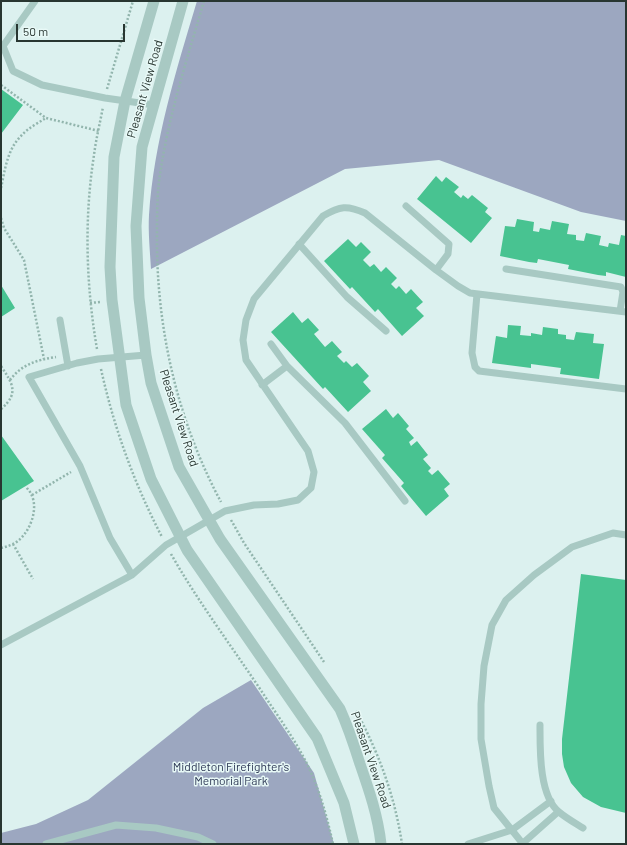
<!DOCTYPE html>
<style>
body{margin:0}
#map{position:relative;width:627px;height:845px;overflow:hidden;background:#dcf1ef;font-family:Barlow,sans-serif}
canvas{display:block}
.frame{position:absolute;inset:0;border:2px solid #283631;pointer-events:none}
.scale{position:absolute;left:16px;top:24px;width:109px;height:18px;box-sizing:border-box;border:2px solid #283631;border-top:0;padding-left:5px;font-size:12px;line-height:14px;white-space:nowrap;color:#283631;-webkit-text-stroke:3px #e8f9f7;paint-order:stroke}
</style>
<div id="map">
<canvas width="627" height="845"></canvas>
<div class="frame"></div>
<div class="scale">50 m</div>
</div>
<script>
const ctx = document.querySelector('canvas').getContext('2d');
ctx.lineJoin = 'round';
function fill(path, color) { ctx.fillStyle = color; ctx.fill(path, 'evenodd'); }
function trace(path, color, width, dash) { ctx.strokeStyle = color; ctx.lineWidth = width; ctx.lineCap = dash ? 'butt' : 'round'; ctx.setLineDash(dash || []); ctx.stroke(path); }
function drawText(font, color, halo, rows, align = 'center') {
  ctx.font = font + ' Barlow,sans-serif'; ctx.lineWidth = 3; ctx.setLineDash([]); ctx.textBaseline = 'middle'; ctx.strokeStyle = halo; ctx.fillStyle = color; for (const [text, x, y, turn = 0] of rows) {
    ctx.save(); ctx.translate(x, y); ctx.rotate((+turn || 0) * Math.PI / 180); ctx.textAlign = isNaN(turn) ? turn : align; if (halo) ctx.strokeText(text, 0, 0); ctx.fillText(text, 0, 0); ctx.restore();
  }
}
fill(new Path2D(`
 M197,1H626V221L581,212L439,160L345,169L151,269C150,251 148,232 149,215C154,141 176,71 197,1Z
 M251,680L314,773L334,844H1V833L36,824L88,800L203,708Z`), '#9ca7c0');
fill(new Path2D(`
 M1,89L23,105L1,134Z
 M436,176L442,182L446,177L459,187L454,192L461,198L463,195L468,199L472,195L488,208L485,212L492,218L471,243L417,199Z
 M517,219L534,222L533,231L539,232L540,228L550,230L552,221L569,224L567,234L576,235V240L584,241L586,233L601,236L599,245L608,247L609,243L619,245L621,235L626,236V277L606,272V276L598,275L568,269L569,265L538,259L537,263L529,262L500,256L505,226L515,227Z
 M348,239L356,247L361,242L371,252L363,260L370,267L374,264L381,272L386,267L397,278L391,284L396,289L399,286L406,294L411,289L423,302L416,308L424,316L402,336L378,309L375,312L352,287L350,289L324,261Z
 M1,285L15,308L1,317Z
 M293,312L302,323L308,318L319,330L314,334L325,347L332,341L342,352L337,356L344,363L346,361L352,367L357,363L369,376L363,382L371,391L348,412L325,387L323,389L271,332Z
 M508,325L521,326L520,335L531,336V333L542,335L543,327L558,329V334L566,335V339L574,340L576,332L594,334L593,343L604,344L599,379L560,374L561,368L531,364V368L492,363L496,336L507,338Z
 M386,409L393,418L398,413L409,426L406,429L414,438L409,442L411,446L417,441L428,455L423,459L431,468L428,471L432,475L438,470L450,484L444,489L449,496L426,516L401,486L404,483L382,458L385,455L362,429Z
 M1,435L34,481L1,501Z
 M581,574L626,580V813L601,807L583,797L571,783L564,767L562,754V739Z`), '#48c391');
trace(new Path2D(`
 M204,1C188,56 170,111 161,168C157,190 157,212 157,234C156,327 177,420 221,502
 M1,85L46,118L99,131
 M107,89L133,1
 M1,188C5,170 7,150 21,136C28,128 38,123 46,118
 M1,218L4,228L24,260L44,359
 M90,303L100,302
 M97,349C86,285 84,219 94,155C96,139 100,123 103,107
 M1,366C12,383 20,393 1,409
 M101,369C114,428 134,483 162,537
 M10,380C22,364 37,360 56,357
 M32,495L71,472
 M231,520L244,543L324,662
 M13,544L33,579
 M1,548C5,547 9,546 13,544C28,537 40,510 31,494C30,491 27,489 26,486
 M171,554C200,605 236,652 268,701C282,722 297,743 308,766C320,791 327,817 333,844
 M356,711C379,753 395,797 402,844`), '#92b5ad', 2.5, [2, 2]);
trace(new Path2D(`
 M35,1L3,46L13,71L42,85L105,98L154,105
 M406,206L449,244L448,254L436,270
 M299,244L347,297L386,331
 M506,269L621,287L623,292L620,311
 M477,294L472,353L475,367L479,371L626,389
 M60,320L68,366
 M287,366L345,423L405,501
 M262,385L287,366L271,344
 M132,575L110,538L80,466L29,377L77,363L98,359L146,355
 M1,645L132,575L166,545L225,511L254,505L278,504L298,500L311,488L314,472L308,451L246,360L243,340L246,320L254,299L323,216C340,206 347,205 365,213L436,270L458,286L470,293L626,312
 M540,725C540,750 539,796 559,812C566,818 575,823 583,828
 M523,843L558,812
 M46,844L116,825L156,828L198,837L213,844
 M468,844L512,830L551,801
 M523,844L494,808L489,786L481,739V704L484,666L492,625L506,600L534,575L572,547L613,533L626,535`), '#a8c9c3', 7);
trace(new Path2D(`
 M154,1L125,101L114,157L110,267L112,300L126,405L151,479L187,550L317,738L344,803L354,844
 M183,1L142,147L136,226L139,298L146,355L151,383L179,467L220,539L340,709C348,727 354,745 360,764C369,790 378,816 381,844`), '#a8c9c3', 11);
drawText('12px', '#283631', '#e8f9f7', [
 ["Pleasant View Road",145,89,-74],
 ["Pleasant View Road",179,418,72],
 ["Pleasant View Road",371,760,71]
]);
drawText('12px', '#2c3754', '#e8f9f7', [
 ["Middleton Firefighter's",231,767],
 ["Memorial Park",231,781]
]);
</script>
